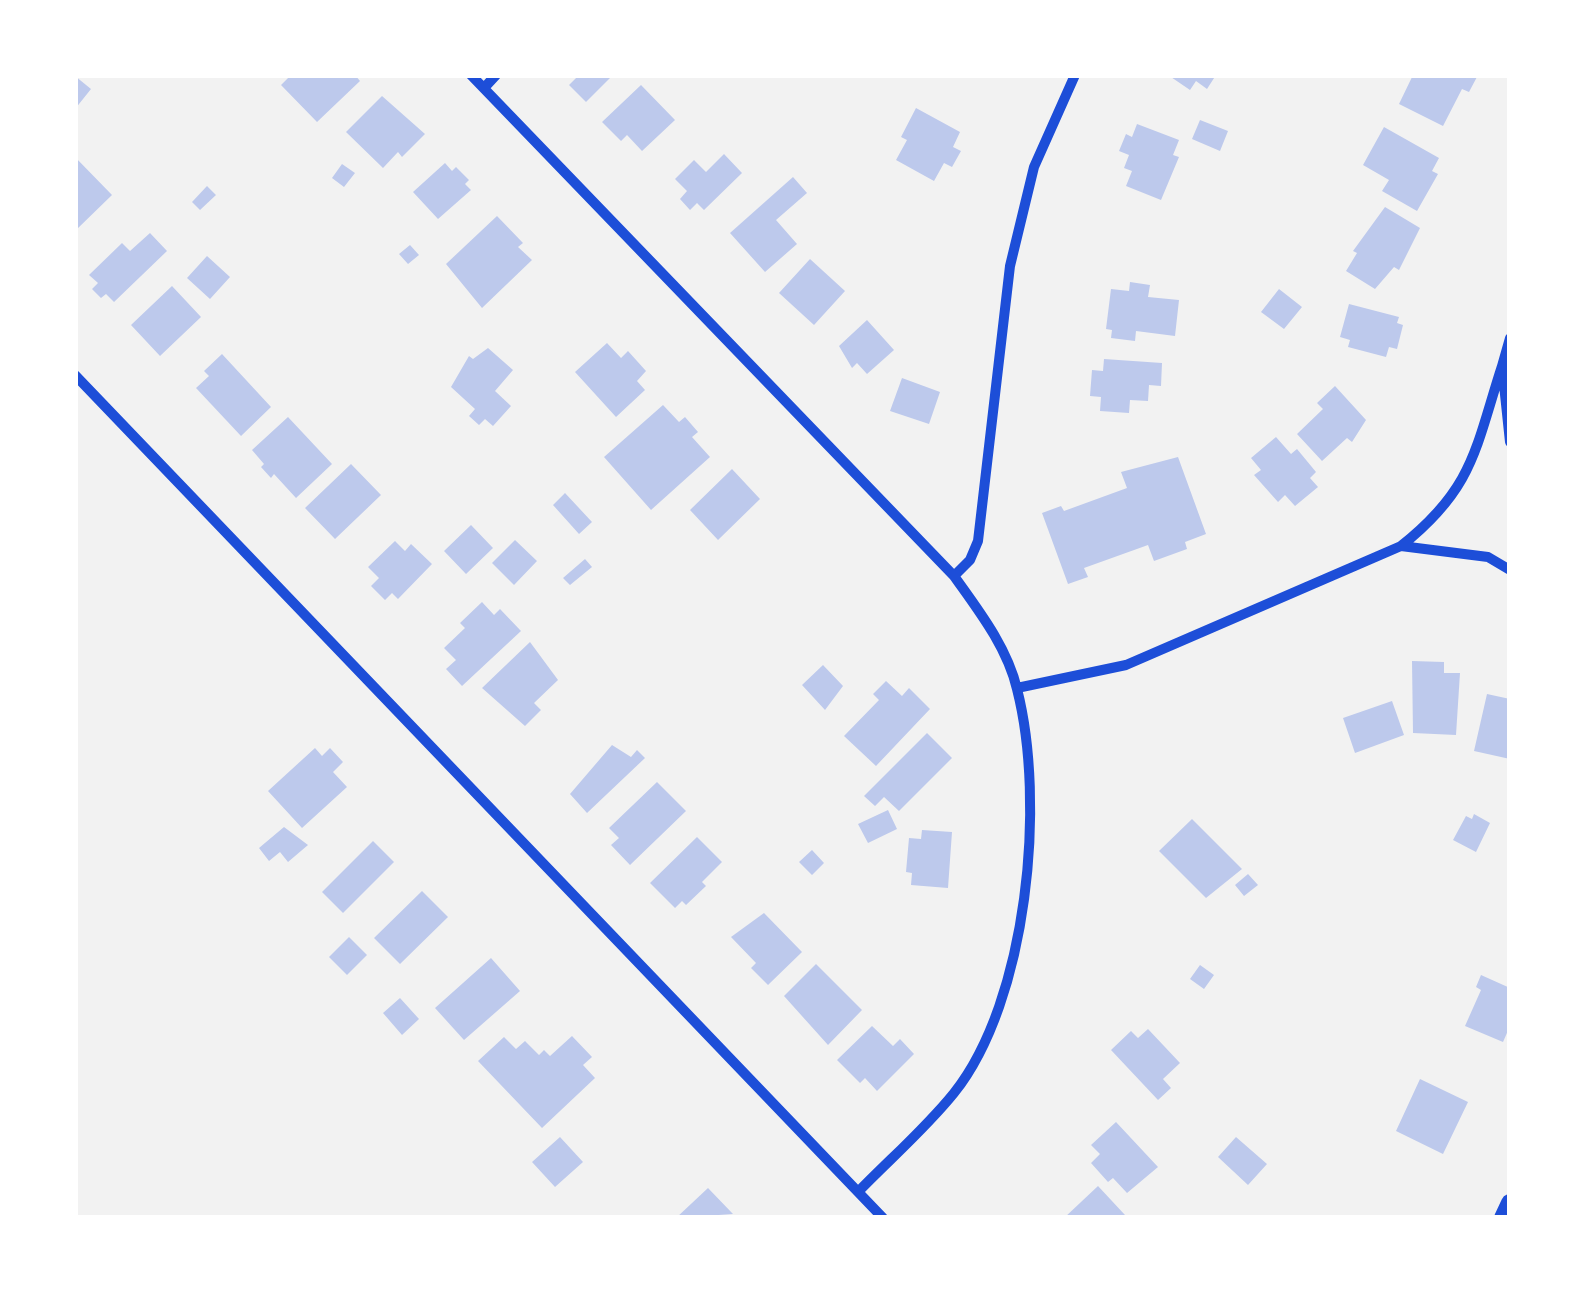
<!DOCTYPE html>
<style>
body{margin:0}
#map{position:relative;width:1585px;height:1293px;overflow:hidden;background:#f2f2f2;font-family:"Source Sans 3",sans-serif}
canvas{display:block}
.frame{position:absolute;inset:0;border:78px solid #fff;pointer-events:none}
</style>
<div id="map">
<canvas width="1585" height="1293"></canvas>
<div class="frame"></div>
</div>
<script>
const ctx = document.querySelector('canvas').getContext('2d');
ctx.lineJoin = 'round';
function fill(path, color) { ctx.fillStyle = color; ctx.fill(path, 'evenodd'); }
function trace(path, color, width, dash) { ctx.strokeStyle = color; ctx.lineWidth = width; ctx.lineCap = dash ? 'butt' : 'round'; ctx.setLineDash(dash || []); ctx.stroke(path); }
fill(new Path2D(`
 M291,75H355L360,81L317,122L281,85Z
 M579,75H613L586,102L569,85Z
 M1168,75H1216L1207,89L1196,81L1190,90Z
 M1413,75H1478L1469,92L1462,89L1443,126L1399,104Z
 M75,76L91,89L75,109Z
 M641,85L675,120L642,151L627,135L621,141L602,122Z
 M382,96L425,134L402,157L398,152L383,168L346,132Z
 M916,108L960,132L953,147L961,151L952,167L944,163L934,181L896,160L907,140L901,137Z
 M1200,120L1228,131L1220,151L1192,139Z
 M1137,124L1179,140L1173,155L1179,157L1161,200L1126,186L1132,171L1124,168L1129,155L1119,151L1126,134L1132,137Z
 M1384,127L1439,158L1432,171L1438,174L1417,211L1382,191L1389,180L1363,165Z
 M724,154L742,173L704,210L697,203L690,210L680,199L687,191L675,179L694,160L706,172Z
 M75,157L112,195L75,231Z
 M445,163L452,171L456,167L469,180L465,184L471,190L438,219L413,192Z
 M342,164L355,173L344,187L332,178Z
 M793,177L807,193L776,220L797,244L765,272L730,233Z
 M207,186L216,195L200,210L192,202Z
 M1385,207L1420,228L1399,270L1394,267L1375,289L1346,271L1357,253L1353,251Z
 M497,216L523,243L518,247L532,260L482,308L446,264Z
 M150,233L167,251L114,302L106,294L101,298L92,289L98,283L89,275L122,243L130,251Z
 M410,245L419,255L408,264L399,254Z
 M207,256L230,277L210,299L187,278Z
 M810,259L845,291L814,325L779,293Z
 M1130,282L1150,285L1148,297L1179,300L1175,336L1136,331L1135,341L1111,338L1112,330L1106,329L1111,289L1129,291Z
 M172,286L201,317L160,356L131,325Z
 M1279,289L1302,307L1284,329L1261,312Z
 M1349,304L1399,317L1397,323L1403,325L1397,349L1389,347L1386,357L1348,347L1350,340L1340,337Z
 M867,320L894,350L867,374L857,363L852,368L839,346Z
 M607,343L621,358L628,351L646,371L637,381L645,390L616,417L575,372Z
 M488,348L513,370L495,391L511,406L493,426L485,419L479,425L469,416L475,409L451,387L469,356L473,359Z
 M222,354L271,407L241,436L196,388L209,376L204,371Z
 M1104,359L1162,363L1161,386L1149,385L1148,401L1130,400L1129,413L1100,411L1101,397L1090,396L1092,370L1103,371Z
 M902,378L940,392L929,424L890,411Z
 M1335,386L1366,420L1352,442L1347,438L1322,461L1297,434L1323,409L1317,403Z
 M663,405L679,422L685,417L698,432L692,437L710,457L651,510L604,457Z
 M288,417L332,464L296,498L274,474L271,478L261,467L264,464L252,450Z
 M1276,437L1291,454L1297,449L1316,472L1310,478L1318,487L1295,506L1285,495L1278,502L1254,475L1261,470L1251,458Z
 M1178,457L1206,534L1185,542L1187,549L1154,561L1148,545L1084,568L1088,577L1068,584L1042,513L1061,506L1064,511L1127,488L1121,472Z
 M351,464L381,495L335,539L305,508Z
 M732,469L760,499L718,540L690,510Z
 M565,493L592,522L579,534L553,505Z
 M471,525L493,548L466,574L444,551Z
 M515,540L537,561L514,585L492,563Z
 M395,541L405,551L411,544L432,564L398,599L392,593L385,600L371,586L379,578L368,567Z
 M585,559L592,567L570,585L563,578Z
 M482,602L494,615L500,609L521,631L462,686L446,669L456,660L444,648L465,628L460,623Z
 M530,642L558,680L534,703L541,710L525,726L482,688Z
 M1412,661L1444,662V673H1460L1456,735L1413,733Z
 M823,665L843,686L825,710L802,685Z
 M886,681L902,696L909,688L930,709L876,766L844,736L879,700L873,694Z
 M1487,694L1510,699V759L1474,751Z
 M1392,701L1404,735L1355,753L1343,718Z
 M927,733L952,758L899,811L884,797L875,806L864,796Z
 M612,745L631,757L637,750L645,758L587,813L570,794Z
 M315,748L322,756L330,748L343,762L333,772L347,787L302,828L268,791Z
 M657,782L686,811L630,865L611,845L619,838L609,828Z
 M888,810L897,829L868,843L858,824Z
 M1474,814L1490,823L1476,852L1453,840L1466,816L1472,819Z
 M1192,819L1242,869L1206,898L1159,851Z
 M284,827L308,845L288,862L280,852L269,861L259,848Z
 M922,830L952,832L948,888L911,885L912,873L906,872L909,838L921,839Z
 M697,837L722,862L702,882L706,886L686,905L682,901L675,908L650,883Z
 M373,841L394,862L343,913L322,892Z
 M812,850L824,863L812,875L799,862Z
 M1248,874L1258,885L1244,896L1235,885Z
 M422,891L448,917L400,964L374,938Z
 M764,913L802,952L768,985L751,968L756,963L731,937Z
 M349,937L367,955L347,975L329,957Z
 M491,958L520,991L464,1040L435,1008Z
 M816,964L862,1010L828,1045L784,996Z
 M1200,965L1214,975L1204,989L1190,979Z
 M1481,975L1510,988V1026L1503,1042L1465,1026L1481,990L1476,987Z
 M400,998L419,1019L402,1035L383,1013Z
 M872,1026L893,1046L900,1039L914,1054L877,1091L865,1078L860,1083L837,1060Z
 M1148,1029L1180,1063L1163,1079L1171,1088L1158,1100L1111,1050L1131,1031L1138,1038Z
 M572,1036L592,1057L583,1065L595,1078L542,1128L478,1061L504,1037L516,1049L525,1041L539,1055L544,1050L550,1056Z
 M1420,1079L1468,1102L1443,1154L1396,1131Z
 M1116,1122L1158,1167L1127,1193L1113,1178L1108,1182L1091,1163L1100,1154L1091,1145Z
 M560,1137L583,1162L555,1187L532,1162Z
 M1236,1137L1267,1164L1248,1185L1218,1157Z
 M1098,1186L1125,1215L1121,1218H1064Z
 M708,1188L733,1214L676,1218Z`), '#bdc9ec');
trace(new Path2D(`
 M471,75L954,576C979,611 1007,647 1017,689C1046,802 1028,1000 954,1093C926,1128 890,1159 858,1192
 M484,88L496,75
 M1510,338L1502,366L1510,442
 M75,375L883,1218
 M1401,546L1488,557L1510,570
 M954,576L970,560L978,541L1010,266L1034,167L1075,75
 M1017,688L1126,665L1401,546C1474,488 1475,449 1502,366`), '#1d4ed8', 10);
trace(new Path2D(`
 M1503,1218L1510,1203`), '#1d4ed8', 18);
</script>
